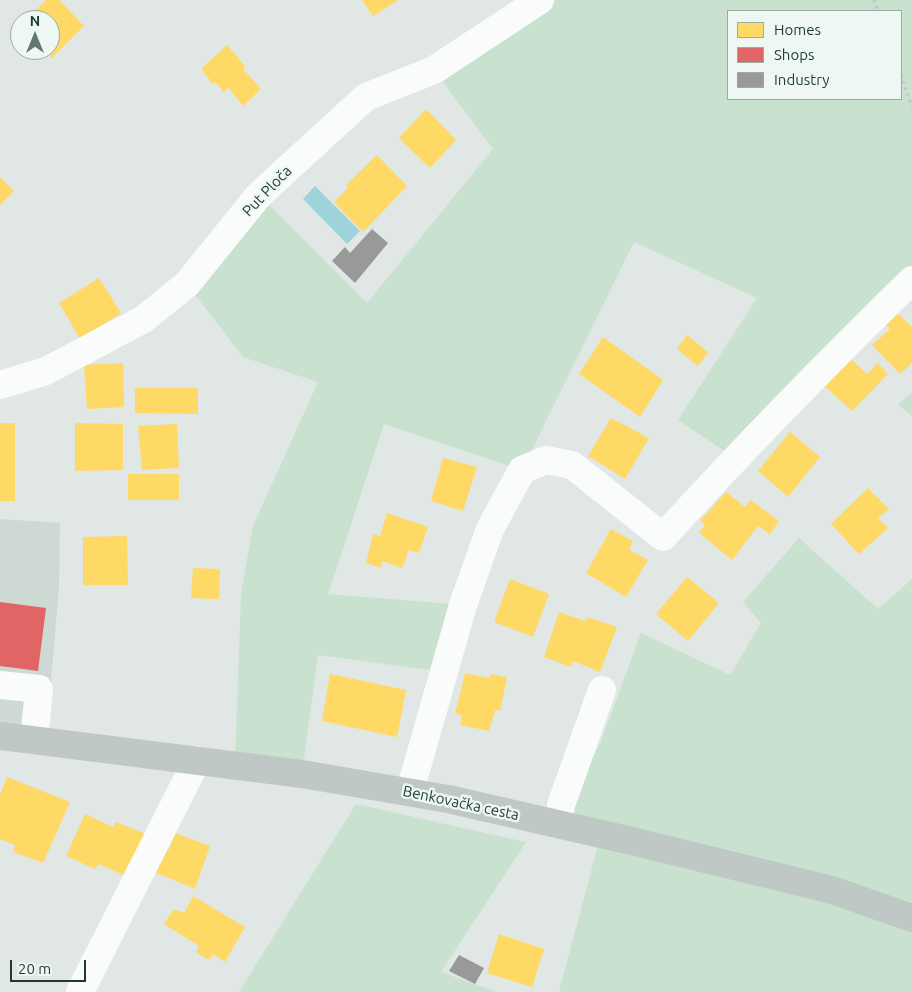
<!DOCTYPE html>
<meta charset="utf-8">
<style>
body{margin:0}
#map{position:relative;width:912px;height:992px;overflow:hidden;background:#e0e7e4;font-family:Ubuntu,sans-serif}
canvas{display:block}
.legend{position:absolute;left:727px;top:10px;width:175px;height:90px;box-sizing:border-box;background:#eef7f2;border:1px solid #9baca5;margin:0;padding:6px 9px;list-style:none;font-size:15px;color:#1e3b32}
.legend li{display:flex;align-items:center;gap:10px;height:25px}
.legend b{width:25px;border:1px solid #9baca5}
.north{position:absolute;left:10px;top:10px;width:50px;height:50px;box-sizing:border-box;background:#eef7f2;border:1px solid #9baca5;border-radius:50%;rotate:0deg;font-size:14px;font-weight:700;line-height:20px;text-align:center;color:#1e3b32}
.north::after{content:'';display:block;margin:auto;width:18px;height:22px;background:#627770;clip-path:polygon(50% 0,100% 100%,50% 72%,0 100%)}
.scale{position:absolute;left:10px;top:960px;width:76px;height:22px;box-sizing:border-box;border:2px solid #1e3b32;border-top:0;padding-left:6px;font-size:15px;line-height:18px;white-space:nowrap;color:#1e3b32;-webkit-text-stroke:4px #eef7f2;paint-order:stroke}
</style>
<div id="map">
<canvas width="912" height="992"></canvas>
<ul class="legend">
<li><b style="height:14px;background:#ffd966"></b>Homes</li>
<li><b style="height:14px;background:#e06666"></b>Shops</li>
<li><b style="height:14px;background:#999"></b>Industry</li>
</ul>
<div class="north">N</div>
<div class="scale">20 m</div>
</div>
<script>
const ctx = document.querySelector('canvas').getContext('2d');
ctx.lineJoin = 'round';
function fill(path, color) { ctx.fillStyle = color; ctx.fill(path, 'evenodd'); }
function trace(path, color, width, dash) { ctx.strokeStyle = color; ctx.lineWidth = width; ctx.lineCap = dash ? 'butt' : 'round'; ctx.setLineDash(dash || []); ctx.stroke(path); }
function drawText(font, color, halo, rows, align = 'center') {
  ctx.font = font + ' Ubuntu,sans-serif'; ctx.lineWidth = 5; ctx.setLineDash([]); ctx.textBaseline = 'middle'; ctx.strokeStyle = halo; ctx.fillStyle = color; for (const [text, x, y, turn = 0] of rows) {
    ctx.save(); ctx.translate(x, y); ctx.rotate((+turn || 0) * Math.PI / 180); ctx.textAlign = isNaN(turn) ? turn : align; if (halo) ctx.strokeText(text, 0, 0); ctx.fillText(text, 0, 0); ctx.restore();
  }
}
fill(new Path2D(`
 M0,519L60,523L59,586L46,741L0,749Z`), '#ced9d4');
fill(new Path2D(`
 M540,0H912V280L735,458L678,420L757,298L634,242L522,470L384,424L328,594L463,605L444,672L318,655L302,774L235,765L241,594L253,526L318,382L243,357L187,284L259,195L367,303L493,149L434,70ZM728,11H901V99H728Z
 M912,392V416L898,405Z
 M799,538L878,609L912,579V992H559L601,834L558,824L600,744L641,633L730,675L761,623L743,602Z
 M356,804L526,842L441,972L497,992H239Z`), '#c8e2cf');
fill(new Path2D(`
 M315,186L360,231L347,244L303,199Z`), '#9ed3d9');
fill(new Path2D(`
 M46,0H59L84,26L52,58L44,50H50V20H26Z
 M362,0H398L373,16Z
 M227,45L245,66L243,69L261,89L243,106L228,87L224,93L216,82L213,84L201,69Z
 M426,109L456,140L430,168L399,138Z
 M377,155L407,186L363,232L334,202L348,188L346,185Z
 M0,177L14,191L0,205Z
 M99,278L121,313L80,339L59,303Z
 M896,312L912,327V363L900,374L872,345L890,329L885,324Z
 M687,335L708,352L698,366L677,349Z
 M603,337L663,380L640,417L579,374Z
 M844,353L867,374L878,363L888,374L852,411L819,381Z
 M123,363L124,407L87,409L84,365Z
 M135,388H198V414L135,413Z
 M611,418L649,438L625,479L588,456Z
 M0,423H15V501H0Z
 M75,423L123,424V470L75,471Z
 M177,424L179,468L142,470L138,426Z
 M790,432L820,457L788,497L758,471Z
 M443,458L477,467L463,511L431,501Z
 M128,474H179V500H128Z
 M868,488L889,509L878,518L888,528L859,554L831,524Z
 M726,492L745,507L751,500L779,521L770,534L758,526L732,560L699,533L705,525L700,521Z
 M387,513L428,527L419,553L409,550L402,568L382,561L381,568L366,563L373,534L380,536Z
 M611,529L633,541L629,550L648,560L626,597L586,573Z
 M127,536L128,585H83V537Z
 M193,568L220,569L219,599L191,598Z
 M687,577L719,603L688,641L656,614Z
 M510,579L549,594L533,637L494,622Z
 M559,612L585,621L588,617L617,627L600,672L573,661L571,667L544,657Z
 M465,673L489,678L491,674L507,677L500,711L495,710L489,731L460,725L462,715L455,714Z
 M330,674L406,690L397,737L322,721Z
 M7,777L70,802L43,863L13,852L15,845L0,839V795Z
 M85,814L113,827L116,822L146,834L126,876L98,864L95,869L66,856Z
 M175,833L210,846L195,889L150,870L159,845L169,850Z
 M193,896L245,927L225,962L213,954L209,960L196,952L199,946L164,924L174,909L184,913Z
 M499,934L544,949L532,987L487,973Z`), '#ffd966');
fill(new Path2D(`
 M0,602L46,608L38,671L0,666Z`), '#e06666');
fill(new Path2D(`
 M372,229L388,243L355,283L332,261L345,247L350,253Z
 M459,955L484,968L475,984L449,971Z`), '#999');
trace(new Path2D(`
 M874,0L878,11
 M901,75L912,107`), '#bfc7c5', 3, [2.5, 4]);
trace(new Path2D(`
 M0,385L46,371L144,319L187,284L259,195L366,97L434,70L540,0
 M0,685L39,689L34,740
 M410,791L463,605L490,529L522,470L546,460L572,465L663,537C744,448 827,363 912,280
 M558,824L561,805L602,690
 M80,992L197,760`), '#fafbfb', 28);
trace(new Path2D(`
 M0,736L302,774L448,799L636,842L832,890L912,918`), '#bfc8c5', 28);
drawText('15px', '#1e3b32', '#eef7f2', [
 ["Put Ploča",267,191,-46],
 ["Benkovačka cesta",461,803,12]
]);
</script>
